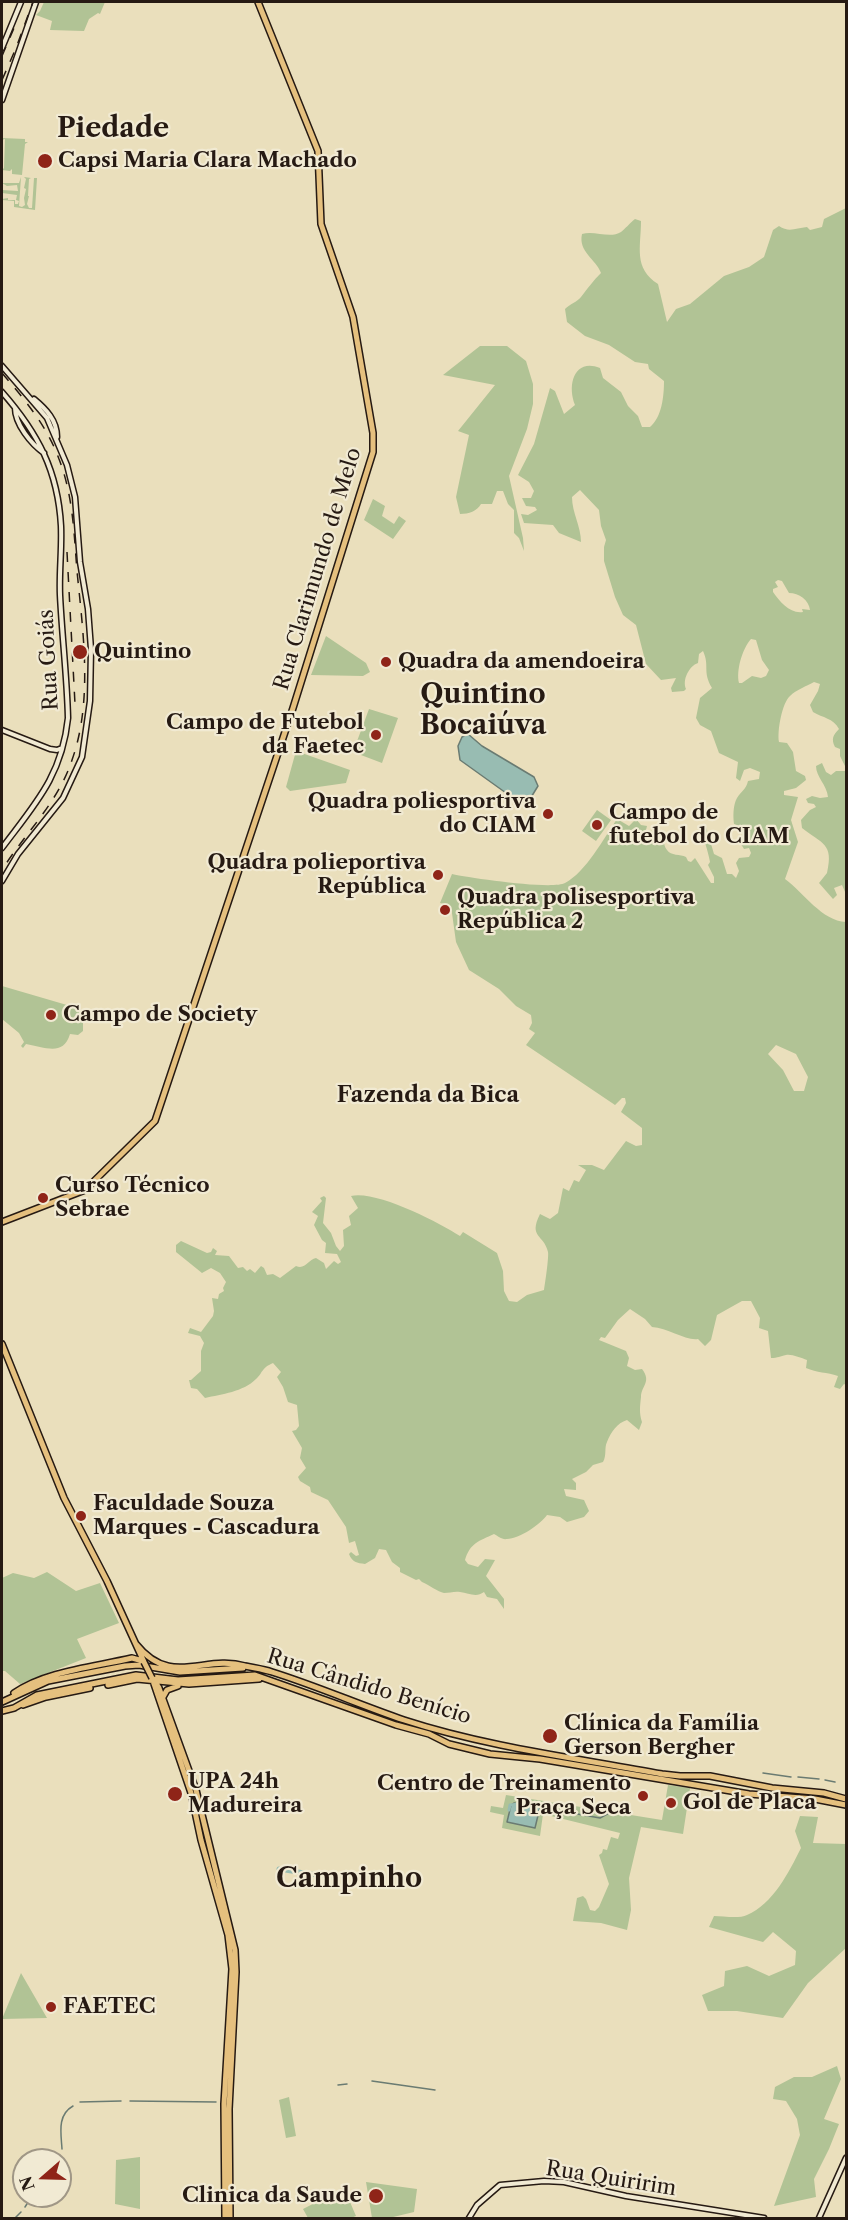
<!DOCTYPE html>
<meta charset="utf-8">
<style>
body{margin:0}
#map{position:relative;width:848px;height:2220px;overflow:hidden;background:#eadfbc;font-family:"Libre Caslon Text",serif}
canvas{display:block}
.frame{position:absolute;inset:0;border:3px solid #261a13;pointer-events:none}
.north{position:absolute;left:12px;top:2148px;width:60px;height:60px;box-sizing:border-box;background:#f1ead3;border:2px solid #a09786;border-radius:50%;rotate:250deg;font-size:16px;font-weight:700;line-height:24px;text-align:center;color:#261a13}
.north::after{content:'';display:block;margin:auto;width:21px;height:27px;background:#8f2418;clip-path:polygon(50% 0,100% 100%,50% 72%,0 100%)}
</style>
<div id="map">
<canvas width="848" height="2220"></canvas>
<div class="frame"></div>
<div class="north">N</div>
</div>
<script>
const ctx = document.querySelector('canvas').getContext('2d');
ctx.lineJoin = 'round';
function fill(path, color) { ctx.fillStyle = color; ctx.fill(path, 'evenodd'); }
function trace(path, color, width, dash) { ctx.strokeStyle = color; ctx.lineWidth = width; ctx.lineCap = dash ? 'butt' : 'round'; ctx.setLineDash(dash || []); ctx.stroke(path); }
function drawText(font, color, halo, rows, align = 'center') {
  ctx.font = font + ' "Libre Caslon Text",serif'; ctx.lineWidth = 4.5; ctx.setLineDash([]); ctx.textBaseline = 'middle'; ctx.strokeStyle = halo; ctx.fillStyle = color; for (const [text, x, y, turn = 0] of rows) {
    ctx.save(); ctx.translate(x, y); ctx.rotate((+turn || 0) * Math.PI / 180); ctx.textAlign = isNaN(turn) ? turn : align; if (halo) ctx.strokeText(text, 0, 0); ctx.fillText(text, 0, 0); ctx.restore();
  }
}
fill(new Path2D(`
 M44,2H105L100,14L98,13L89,19L84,31L50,30L52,21L36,15L40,11Z
 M2,138L25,139V142H28L25,144L22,175L12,174V169L10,171L2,170L4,168L5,139L2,140Z
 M21,177L19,206L22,207L25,205L24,198L26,189L24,188L26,179L24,177L31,178L29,179L28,196H29L27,204L29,208H32L34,178H37L35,210L14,207V201L2,200V199L8,198V200H15V204H18L19,201L16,200L17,195L2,193V190L18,191L17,185L7,186L2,183H19Z
 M846,208V768L840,756V749L835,747C831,739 833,735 839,729C833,718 823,718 813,712L810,705L818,691L820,684L814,682C807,686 796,690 790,696C782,703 777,731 779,742L787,743L793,752L796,771L805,776L806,780L796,788L784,791V795L798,797L791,820L798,842L785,879C804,893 822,921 846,922V1385L844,1384L840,1389L834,1387L838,1376C827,1372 817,1373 806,1368L807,1360C801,1358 792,1354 786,1355C780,1356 778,1358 771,1358L768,1331L759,1328L760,1318L751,1301H742L717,1315L711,1340L705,1346L698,1339C686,1341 668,1328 652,1327L645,1319L630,1309L618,1320L605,1338L601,1337L599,1340L626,1351L629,1358L627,1366L635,1370L642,1369C652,1382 641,1386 641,1397C640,1406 639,1413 642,1422L639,1430L627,1420C617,1423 611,1432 607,1442C604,1448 607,1455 603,1462L593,1465L586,1472L572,1479L576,1483V1490L564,1489L566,1496L584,1500L589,1511L584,1517L567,1522L560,1517L547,1515C541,1524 519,1539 507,1539C502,1540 498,1536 494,1534C479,1541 470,1543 465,1560L468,1564L478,1567L485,1559L495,1560L486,1576L504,1599V1609L497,1599L487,1597L484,1592C476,1598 469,1593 460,1592C455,1591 449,1593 444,1593C438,1592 429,1585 422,1582L419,1579L416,1580L400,1572V1568L392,1562L386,1550L379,1549L375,1558L365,1564C357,1563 352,1562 349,1554L351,1552L356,1556L359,1555L355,1541L349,1543L346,1527L328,1500L311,1492L310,1487L300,1481L298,1477L306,1468L300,1458L302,1448L292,1431L296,1430L299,1426L297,1405L288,1402L283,1387L277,1377L281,1372L273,1363C261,1368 263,1373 256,1379C243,1392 222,1394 205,1398L197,1389L191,1388L189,1380H191L201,1371V1351L204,1343L200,1336L188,1333L190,1328L201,1332L213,1316L214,1311L212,1298L218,1299L219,1294L224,1291L223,1288L226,1282L220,1273L211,1268L202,1273L176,1252V1245L181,1241L207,1253L211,1252L213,1248L217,1251L215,1255L229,1256L238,1268L243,1267L247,1271L250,1269L255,1273L261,1266L264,1268L267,1275L273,1274L280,1278L296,1266C305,1270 308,1260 316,1258L324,1263L326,1269L334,1261L338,1264L341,1262L337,1254L325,1253L326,1243L322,1240L314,1225L318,1216L312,1212L322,1201L320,1198L324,1196L326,1198L323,1223L331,1233L336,1246L340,1251L344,1246L343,1230L351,1225L349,1216L358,1208L351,1196C376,1190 438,1222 460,1236L463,1232L497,1253L503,1271L504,1291L509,1301L517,1302L527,1295L544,1290C545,1284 549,1257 548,1252C544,1234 528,1238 540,1214L550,1219L558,1213L563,1188L569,1191L574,1180L579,1182L586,1170L578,1165H592L604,1170L626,1141L636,1146L642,1145V1128L621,1112L626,1103L625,1098H622L615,1105L526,1045L535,1033L529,1029L532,1023L531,1015L516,1006L499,989L469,970L456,942L451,906H449L445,917L440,915L444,904L440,903L452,874C470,878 552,890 565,883C586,872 604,838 617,819L629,826L636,819L641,825L647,826L646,830L659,832C666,838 662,844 667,850C671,856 680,854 686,857L688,861L691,862L695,858L711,883H714V877L708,865L710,862C708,850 703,839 702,828L706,827L714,854L722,858L727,874H732L736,878L739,871L736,863L739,858L749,857L751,853L749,848L744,849L741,844L743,827L734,824C733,816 733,805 737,798C741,791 746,790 748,781L759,779L760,772L750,768L744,770L740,781L736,778L738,762L719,753L711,731L700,725L696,718L700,698L712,688C702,671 710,666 703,651L699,654L698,663C689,666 682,680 686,689L684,691L672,692L671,688L676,678L661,680L646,664L636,625L623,615L615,597L604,561V547L606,540L601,526L599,510L580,490L572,497C572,513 581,526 581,542L559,533L553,525L524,523L521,514L528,515L537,510L535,507L526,506L522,498H531L534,491L529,482L518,475L534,444L550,388L555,391L564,414L575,405C567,385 574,358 600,368L603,378L621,392L628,406L638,416L642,427H650C662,417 664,396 664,381L649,369L648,364L635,362L609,345L585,336L567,322L565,309C570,304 577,302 581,297C588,288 593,281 601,273C596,259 578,252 582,234C594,230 610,239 621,232C625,229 630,223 635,219L641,221C641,247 633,268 658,284L667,322L676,309L690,304L724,276L749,267L764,257L773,230L779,226C789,233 796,228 807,227L810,230L822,227L824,219ZM778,580L782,581L789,593C799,593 809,600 810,610L802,609L803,612C790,614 780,602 773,592V589L778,587L775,582ZM751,639L756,640L762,660L769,670L766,676L761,678L752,676L742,683H739C736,671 742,649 751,639ZM776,1045L796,1054L808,1077L804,1091H794L783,1070L768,1054Z
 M480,346H507L526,361L533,384V404L527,429L509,476L523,538L524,551L519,538L514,533V510L508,504L503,491H497L492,504H481C477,511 469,514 460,514L456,497L469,435L458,431L495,385L443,375Z
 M373,499L385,506L382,516L394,524L399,516L406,521L393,539L364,520Z
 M326,636L366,663L370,672L363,676L311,675Z
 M369,709L398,718L382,763L353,752Z
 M296,751L350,770L346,783L290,791L286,787Z
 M822,763L826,772L831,775L836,771H846V894L842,885L834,888L837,895L833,899L819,883L827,873C834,843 822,844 802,828L801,820L810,810L816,807L814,804L808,803L806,799L812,796L820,798L828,797C827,785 816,777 816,766Z
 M597,810L611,820L596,841L582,831Z
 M2,986L84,1010L83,1017L76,1015L74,1017L83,1023V1031L78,1035L70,1034C63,1057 45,1047 26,1044L23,1048L21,1046L24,1042L19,1033L2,1019Z
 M47,1572L76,1591L100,1583L119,1623L77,1639L86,1658L20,1684L5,1671H2V1578L13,1573L34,1578Z
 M668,1785L690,1788L683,1834L641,1827L629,1878L631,1910L627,1930L601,1923L573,1921L577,1898L583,1896L586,1899L590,1910L595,1911L599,1907L609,1884L599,1855L602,1853L603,1849L607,1850L611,1837L618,1839L620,1833L543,1814L540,1836L502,1828L504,1815L490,1812L491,1806L503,1808L506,1795L662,1820ZM514,1803L539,1807L535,1828L507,1822L510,1805Z
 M800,1816L818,1817L813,1843L846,1844V1948L808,1983L783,2018L737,2011H708L702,1995L724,1986L725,1971L747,1966L769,1976L795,1965L796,1951L773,1932L763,1942L709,1927L714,1916C723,1916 739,1919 747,1915C773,1904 789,1872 801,1848L795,1831Z
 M21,1973L47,2018L2,2019Z
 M837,2066L841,2079L824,2119L839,2124L829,2149L814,2179L816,2197L774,2206L800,2135L797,2119L786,2101L773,2099L775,2087L794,2077H812Z
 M289,2097L296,2136L286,2138L279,2100Z
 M140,2157V2209L115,2204L116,2160Z
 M366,2182L417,2189L414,2212L389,2218H372Z
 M344,2188L356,2216L351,2218H308L303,2209Z`), '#b1c395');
const water = new Path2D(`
 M468,734L482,746L534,777L538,786L530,799L520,803L460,760L458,746L462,737Z
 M514,1803L540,1807L535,1828L507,1822L511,1805Z`);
fill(water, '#98bcb2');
trace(water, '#6a7b72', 1.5);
trace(new Path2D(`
 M763,1773L791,1777
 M798,1777L819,1779
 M825,1780L835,1782
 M520,1804L600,1818L611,1812
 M372,2081L435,2090
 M338,2085L347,2084
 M130,2101L216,2102
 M80,2102L121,2101
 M62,2149C61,2133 57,2115 73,2106
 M60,2172L61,2161
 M25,2207L32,2196
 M15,2218L21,2212`), '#6a7b72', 1.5);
trace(new Path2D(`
 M509,1810L510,1805L520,1804`), '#98bcb2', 3);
trace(new Path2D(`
 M279,1869L336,1878V1881`), '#98bcb2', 5);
const secondary = new Path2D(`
 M2,48L21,2
 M2,100L36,2
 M2,366L47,418L67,465L75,497L80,562L88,609L91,649L90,701L82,757L63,798L18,854L2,881
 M2,392C38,433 58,471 61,526C62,549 59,572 60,595C62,636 67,677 68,718C62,776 35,804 2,848
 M34,399C46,409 57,420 57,437
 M15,408C15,424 31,444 44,453
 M2,730L50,749L57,750L62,748
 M469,2218L477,2205L500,2185L544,2181L564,2182L626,2196L764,2218
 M819,2218L846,2158`);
const primary = new Path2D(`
 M2,1222L85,1190L155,1121L293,708L373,452V433L353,317L321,224L318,151L258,2
 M2,1344L64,1498L107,1581L144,1662
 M136,1644C171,1688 204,1654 245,1666C254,1668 263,1669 272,1672C317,1686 360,1705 404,1720C487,1747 576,1758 662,1774L680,1776H710L772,1788L824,1793L846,1799
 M152,1678L191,1793L201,1840L228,1935L232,1969L224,2104L225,2218
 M155,1682L159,1688L196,1790L235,1950L236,1972L229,2109L230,2218
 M108,1685L137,1679L189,1684L259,1679
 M14,1693C46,1671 94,1667 132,1658L143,1661
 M163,1697L167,1690L178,1686
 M2,1702L48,1681L125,1666L139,1665L180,1672L243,1668
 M23,1705L46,1697L90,1688
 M14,1708L37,1695L136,1675L178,1680L255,1675L396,1725L429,1734L449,1744L490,1754L540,1759L749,1794L815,1799L846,1805
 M2,1711L14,1708`);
trace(secondary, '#261a13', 7);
trace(primary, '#261a13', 8);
trace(secondary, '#f1ead3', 4);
trace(primary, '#e5c07e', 5);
trace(new Path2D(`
 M2,56L17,21
 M2,80L16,48L33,2
 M2,373C25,400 47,426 59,459C73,495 74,533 77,571C83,632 93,701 72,760C58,803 25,833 2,870
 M67,552L75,704`), '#261a13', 1.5, [10, 10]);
const primaryBridge = new Path2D(`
 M144,1662L152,1678`);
trace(primaryBridge, '#261a13', 8, []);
trace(primaryBridge, '#e5c07e', 5);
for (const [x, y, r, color] of [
 [45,161,8,"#8f2418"],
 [80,652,8,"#8f2418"],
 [386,662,6,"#8f2418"],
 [376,735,6,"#8f2418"],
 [548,814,6,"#8f2418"],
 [597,825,6,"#8f2418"],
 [438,875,6,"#8f2418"],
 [445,910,6,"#8f2418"],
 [51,1015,6,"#8f2418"],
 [43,1198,6,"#8f2418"],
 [81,1516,6,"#8f2418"],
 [550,1736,8,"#8f2418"],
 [175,1794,8,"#8f2418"],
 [643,1796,6,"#8f2418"],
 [671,1803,6,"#8f2418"],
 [51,2007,6,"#8f2418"],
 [376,2196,8,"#8f2418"]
]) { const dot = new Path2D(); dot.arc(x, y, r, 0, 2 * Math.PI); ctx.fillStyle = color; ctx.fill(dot); trace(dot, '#f1ead3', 2); }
drawText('bold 21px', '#261a13', '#f1ead3', [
 ["Capsi Maria Clara Machado",58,161],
 ["Quintino",94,652],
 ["Quadra da amendoeira",398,662],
 ["Campo de Futebol",364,723,"right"],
 ["da Faetec",364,747,"right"],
 ["Quadra poliesportiva",536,802,"right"],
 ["do CIAM",536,826,"right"],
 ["Campo de",609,813],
 ["futebol do CIAM",609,837],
 ["Quadra polieportiva",426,863,"right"],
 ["República",426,887,"right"],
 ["Quadra polisesportiva",457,898],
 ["República 2",457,922],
 ["Campo de Society",63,1015],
 ["Curso Técnico",55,1186],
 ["Sebrae",55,1210],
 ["Faculdade Souza",93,1504],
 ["Marques - Cascadura",93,1528],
 ["Clínica da Família",564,1724],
 ["Gerson Bergher",564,1748],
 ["UPA 24h",188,1782],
 ["Madureira",188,1806],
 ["Centro de Treinamento",631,1784,"right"],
 ["Praça Seca",631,1808,"right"],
 ["Gol de Placa",683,1803],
 ["FAETEC",63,2007],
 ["Clinica da Saude",362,2196,"right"]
], 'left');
drawText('21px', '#261a13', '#f1ead3', [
 ["Rua Clarimundo de Melo",318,569,-73],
 ["Rua Goiás",49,660,-93],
 ["Rua Cândido Benício",369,1687,17],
 ["Rua Quiririm",611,2179,9]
]);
drawText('bold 22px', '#261a13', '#f1ead3', [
 ["Fazenda da Bica",428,1096]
]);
drawText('bold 27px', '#261a13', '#f1ead3', [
 ["Piedade",113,129],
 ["Quintino",483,695],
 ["Bocaiúva",483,726],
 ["Campinho",349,1879]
]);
</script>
